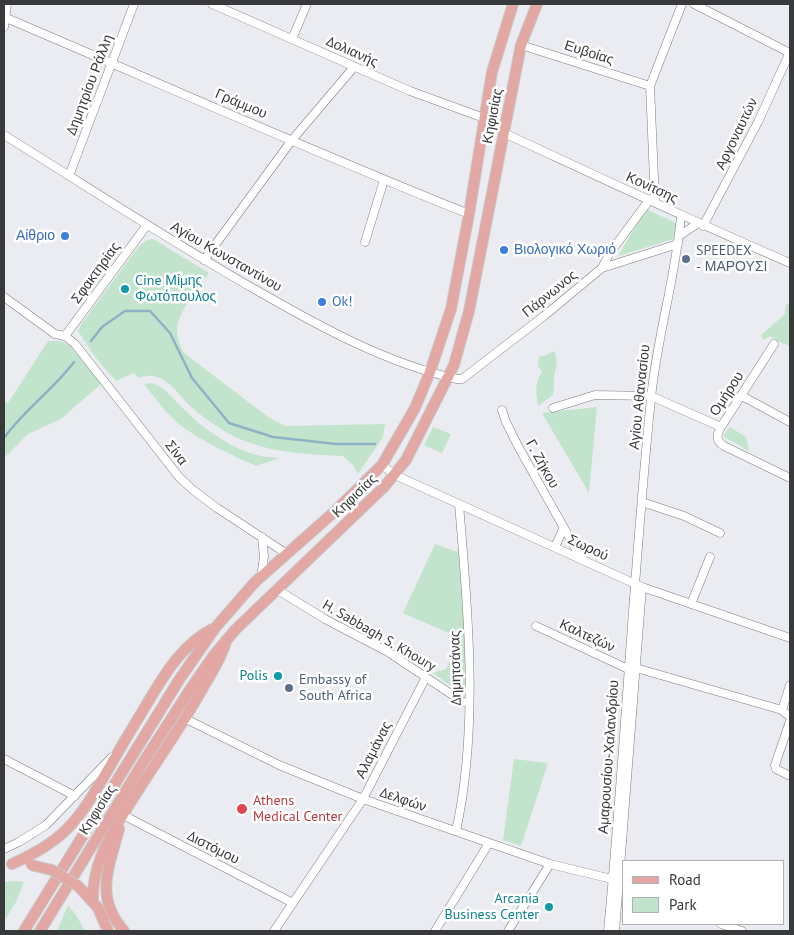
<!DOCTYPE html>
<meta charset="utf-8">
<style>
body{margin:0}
#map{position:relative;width:794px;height:935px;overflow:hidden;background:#ebecf1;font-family:"PT Sans",sans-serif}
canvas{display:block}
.frame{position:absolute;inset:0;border:5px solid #38393b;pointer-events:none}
.legend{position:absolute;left:622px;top:860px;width:162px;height:65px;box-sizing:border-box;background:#fff;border:1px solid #afb0b1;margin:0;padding:6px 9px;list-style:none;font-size:15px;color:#38393b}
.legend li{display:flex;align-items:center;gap:10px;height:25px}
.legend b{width:25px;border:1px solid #afb0b1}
</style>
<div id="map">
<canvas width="794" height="935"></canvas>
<div class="frame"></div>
<ul class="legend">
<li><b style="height:6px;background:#e3a7a4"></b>Road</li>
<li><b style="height:14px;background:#c2e4cc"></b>Park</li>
</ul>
</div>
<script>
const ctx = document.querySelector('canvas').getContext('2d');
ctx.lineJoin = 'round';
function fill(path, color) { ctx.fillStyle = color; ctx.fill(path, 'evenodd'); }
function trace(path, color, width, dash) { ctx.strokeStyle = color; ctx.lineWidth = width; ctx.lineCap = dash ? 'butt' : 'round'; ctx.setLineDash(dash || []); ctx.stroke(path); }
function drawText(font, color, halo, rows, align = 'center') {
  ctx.font = font + ' "PT Sans",sans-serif'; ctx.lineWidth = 5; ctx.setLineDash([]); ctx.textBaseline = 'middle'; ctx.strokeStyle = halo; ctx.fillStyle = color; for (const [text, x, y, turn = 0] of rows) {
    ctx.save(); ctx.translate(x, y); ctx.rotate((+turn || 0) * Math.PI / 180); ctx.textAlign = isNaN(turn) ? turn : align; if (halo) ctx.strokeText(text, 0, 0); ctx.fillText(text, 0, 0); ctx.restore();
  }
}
fill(new Path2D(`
 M646,209L676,223L674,239L618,256Z
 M153,239L209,273C198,289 183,305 178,323C175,333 180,345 184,353L268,417L285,426L385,424L383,437L358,474L353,465L343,456C298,454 253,452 215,425C206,419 196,412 188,404C180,396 171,383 160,378C152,375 147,375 139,378L134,373L116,381L95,357L78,331L82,323L139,246L147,240Z
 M790,303V346L781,343L770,336L763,340L761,335L785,314L786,305Z
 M48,341H61L70,346L89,369L103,382L61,419L28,434L4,458V402L8,403Z
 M554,351C559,363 556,365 554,377C554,383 554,389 553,395L538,406C536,393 534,383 542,372C537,365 537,363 540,356H544Z
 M151,383C166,386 174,401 186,411C201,427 229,446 250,453C259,457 271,457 280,458L256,466C231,455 206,443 184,428C168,417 156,399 144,384Z
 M597,407L589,493L542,413Z
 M433,427L451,434L442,453L424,445Z
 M730,427L746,437L749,451L723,436Z
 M435,544L461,553L467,681C461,698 442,679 433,673L446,669L460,638L403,613Z
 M514,759L548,763L521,846L503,840Z
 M14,881L24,882L16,902L5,920L4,919V882Z
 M68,905L76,915L85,931H57Z`), '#c2e4cc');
trace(new Path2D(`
 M91,341L102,327L125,311H150L170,333L192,378L229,423L273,437L336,444H375
 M4,438C24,410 53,390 74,362`), '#8db2c6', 2.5);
const minor = new Path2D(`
 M212,4L410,91L484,118
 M694,4L790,53
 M4,17C159,83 313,152 469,214
 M4,27L7,4
 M292,39L307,4
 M521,45L650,86
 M504,133C599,177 694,222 790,263
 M4,135C88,187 170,241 256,290C319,326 385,363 457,379H462L544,316L602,268L678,244
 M69,176L134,4
 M655,202L650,86L682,4
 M703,226L758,122L790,52
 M679,236L697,224
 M365,242L384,180
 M204,260L292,140L354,67
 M602,268L609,254L650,199
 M4,297L55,334L65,336L75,344L179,477L193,490L217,508L287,554
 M65,336L147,225
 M774,344L721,427C716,436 716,441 724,446L790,478
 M742,396L790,422
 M553,408L595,395L651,396L721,427
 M502,410L506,422L519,448L581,558
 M382,465L395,475L642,587L790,638
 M642,502L684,516L720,533
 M555,547L563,529
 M261,577L264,557L262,537
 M276,589L325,619L388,652L463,702L469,703
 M691,604L710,557
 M536,626L628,669
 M636,668L782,710L790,717
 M782,710L790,685
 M186,719L279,765L363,799L550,864L620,881
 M790,721L775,765L776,769L790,776
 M4,759L75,796
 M123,815L293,903
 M456,831C479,728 468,609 459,504
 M4,849L19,842L46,825L112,757
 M721,924L742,931
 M274,931L363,799L426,677
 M435,931L489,843
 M508,931L550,864
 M608,931C625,754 633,575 651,398C657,336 676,277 681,215
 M615,931L642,587`);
const major = new Path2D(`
 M119,829C109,868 94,897 124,931
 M12,864C32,855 51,845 67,829C86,810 98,786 112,763C124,741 138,719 151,697C167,670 184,644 212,629
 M78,886L98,908L108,931
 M93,901C92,867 107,841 124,813C150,770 180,730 204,686C212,672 220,660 225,645
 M24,931L179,680L215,628L255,582L333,513L382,465L415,408L430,372L451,309L469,214L492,72L513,4
 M40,931L144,761L191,688L214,655L236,629L384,487L406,460L454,365L469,311L521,45L537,4`);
trace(minor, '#7c7d82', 9);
trace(major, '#c7c8c8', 12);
trace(minor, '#fff', 8);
trace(major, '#e3a7a4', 10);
const majorBridge = new Path2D(`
 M31,865L52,870L78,886`);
trace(majorBridge, '#c7c8c8', 12, []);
trace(majorBridge, '#e3a7a4', 10);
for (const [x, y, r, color] of [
 [65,236,5,"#3f7fe0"],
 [504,250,5,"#3f7fe0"],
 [686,259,5,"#5c6f8a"],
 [125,289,5,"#0f9aa8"],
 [322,302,5,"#3f7fe0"],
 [278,676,5,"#0f9aa8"],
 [289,688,5,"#5c6f8a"],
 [242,809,6,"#e0444e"],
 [549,907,5,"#0f9aa8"]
]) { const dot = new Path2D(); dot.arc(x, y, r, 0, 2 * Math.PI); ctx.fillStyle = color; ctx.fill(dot); trace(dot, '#fff', 2); }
drawText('14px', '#38393b', '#fff', [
 ["Δολιανής",352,52,24],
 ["Ευβοίας",589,53,18],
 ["Δημητρίου Ράλλη",90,85,-69],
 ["Γράμμου",241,104,23],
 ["Κηφισίας",493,116,-79],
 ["Αργοναυτών",737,134,-64],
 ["Κονίτσης",652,188,25],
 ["Αγίου Κωνσταντίνου",226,257,30],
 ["Σφακτηρίας",96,273,-54],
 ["Πάρνωνος",550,294,-39],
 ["Ομήρου",727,394,-57],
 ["Αγίου Αθανασίου",640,397,-84],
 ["Σίνα",176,453,52],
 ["Γ. Ζήκου",542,464,61],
 ["Κηφισίας",355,496,-44],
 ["Σωρού",588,548,25],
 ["H. Sabbagh S. Khoury",379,636,30],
 ["Καλτεζών",587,636,25],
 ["Δημητσάνας",456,668,-91],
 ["Αλαμάνας",374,750,-63],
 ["Αμαρουσίου-Χαλανδρίου",609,757,-86],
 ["Δελφών",403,800,19],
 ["Κηφισίας",98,810,-58],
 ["Διστόμου",213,848,27]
]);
drawText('14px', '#366cbe', '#fff', [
 ["Αίθριο",55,236,"right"],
 ["Βιολογικό Χωριό",514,250],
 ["Ok!",332,302]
], 'left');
drawText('14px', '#4e5e75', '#fff', [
 ["SPEEDEX",696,251],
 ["- ΜΑΡΟΥΣΙ",696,267],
 ["Embassy of",299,680],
 ["South Africa",299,696]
], 'left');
drawText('14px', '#0d838f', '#fff', [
 ["Cine Μίμης",135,281,"left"],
 ["Φωτόπουλος",135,297,"left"],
 ["Polis",268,676],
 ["Arcania",539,899],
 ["Business Center",539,915]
], 'right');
drawText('14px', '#be3a42', '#fff', [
 ["Athens",253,801],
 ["Medical Center",253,817]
], 'left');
</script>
